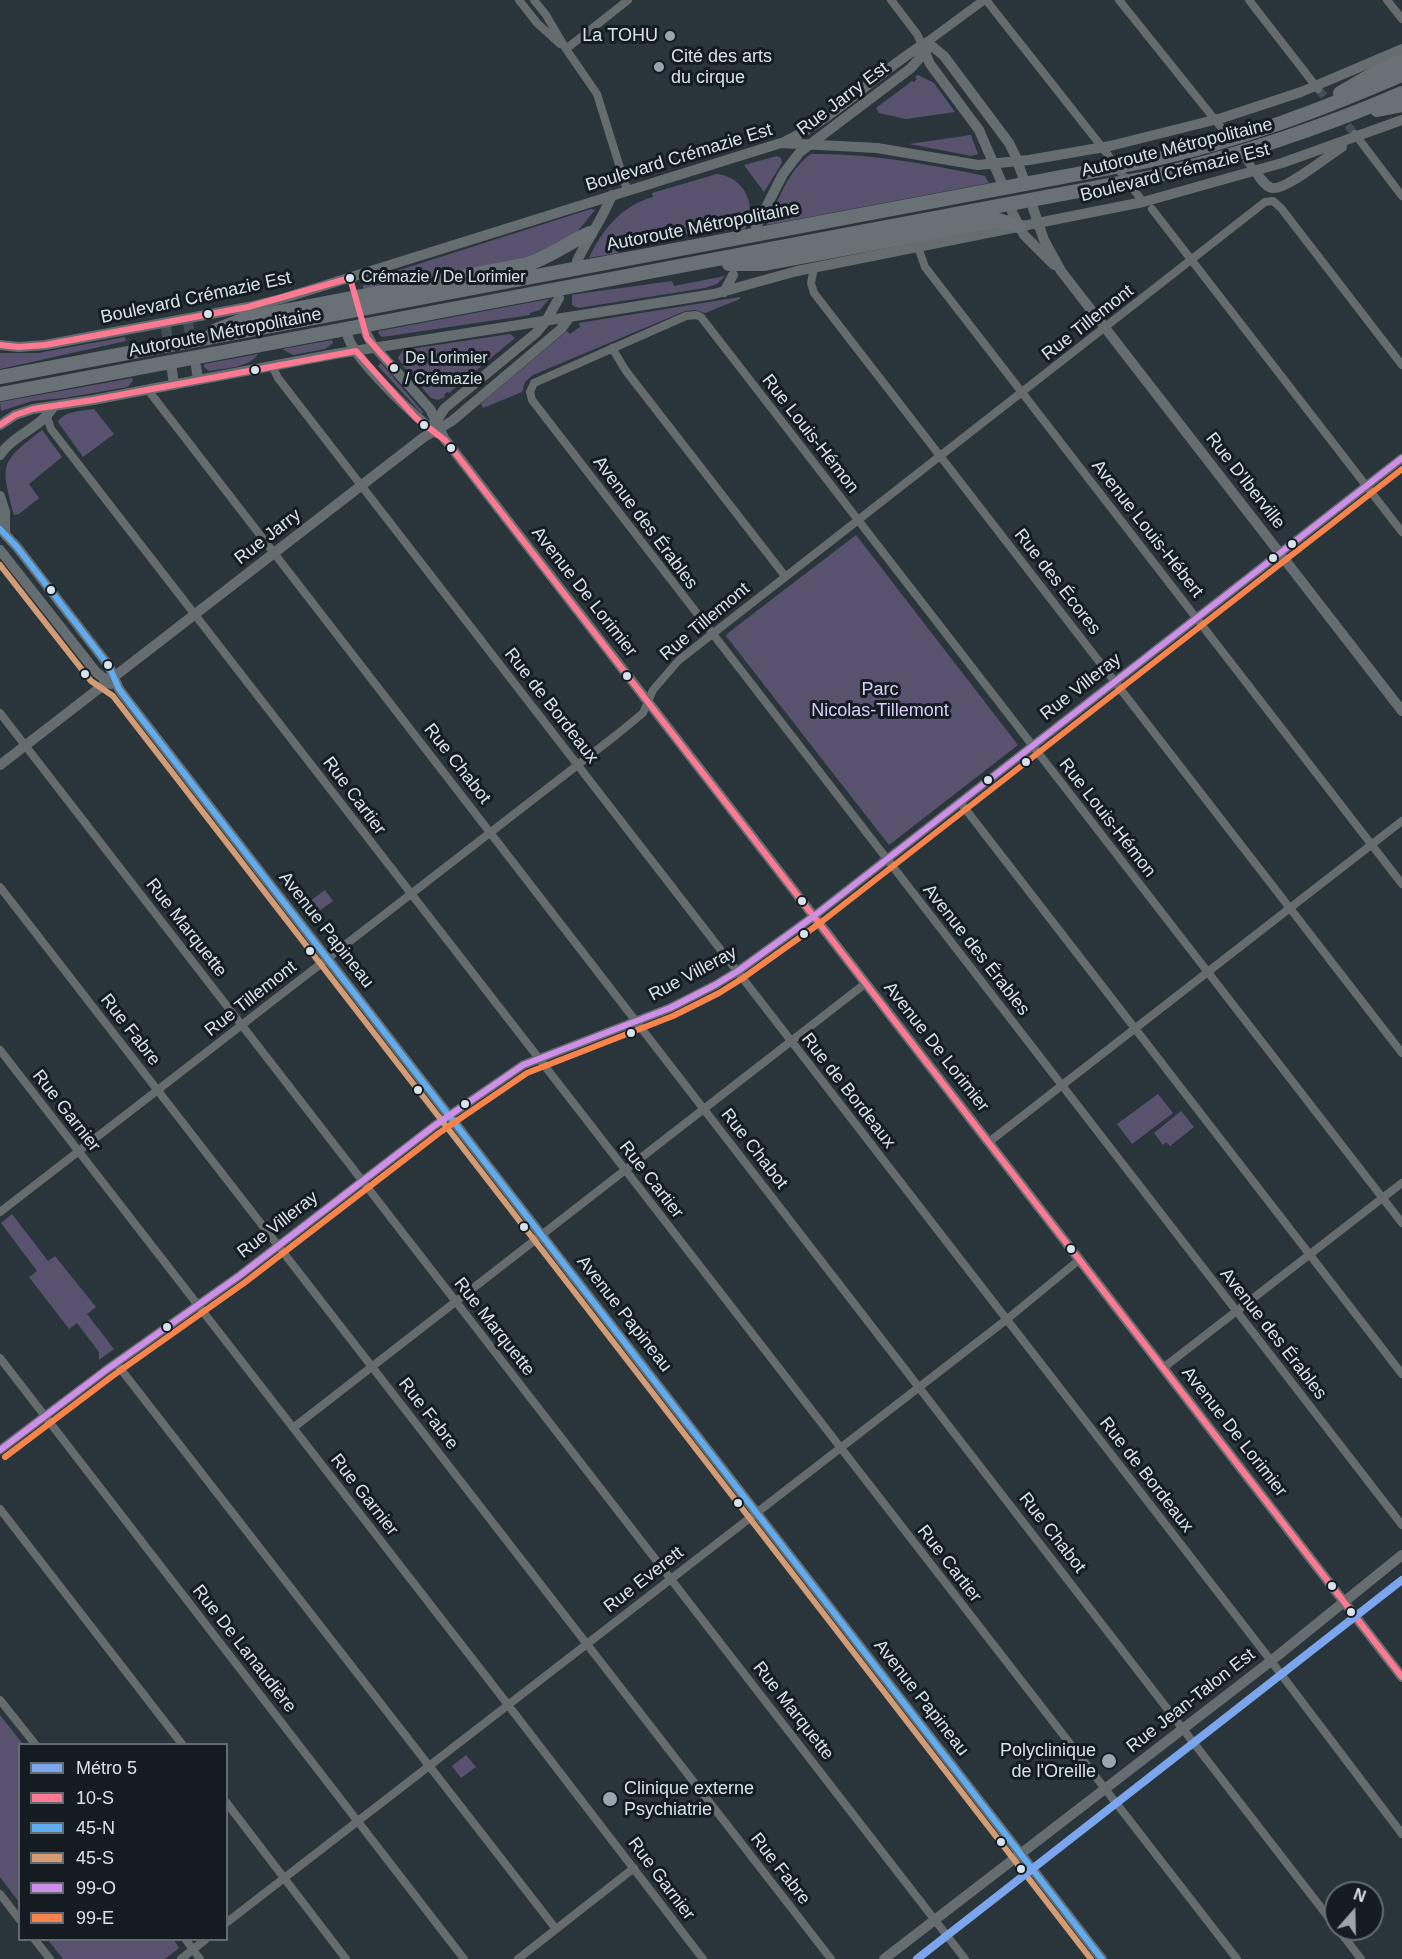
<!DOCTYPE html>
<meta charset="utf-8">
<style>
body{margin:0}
#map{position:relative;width:1402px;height:1959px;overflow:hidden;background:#2a353b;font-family:Helvetica,sans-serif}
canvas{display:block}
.legend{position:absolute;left:18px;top:1743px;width:210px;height:198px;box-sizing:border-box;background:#141c22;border:2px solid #626b72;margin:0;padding:8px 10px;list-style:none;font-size:18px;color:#d7e2ea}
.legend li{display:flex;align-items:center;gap:12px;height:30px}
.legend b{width:30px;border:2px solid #626b72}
.north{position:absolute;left:1324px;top:1881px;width:60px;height:60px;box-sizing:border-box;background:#141c22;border:2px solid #626b72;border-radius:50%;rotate:20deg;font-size:16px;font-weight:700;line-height:24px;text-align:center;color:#d7e2ea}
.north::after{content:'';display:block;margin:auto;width:21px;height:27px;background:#9aa5ad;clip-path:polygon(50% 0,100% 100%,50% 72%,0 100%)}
</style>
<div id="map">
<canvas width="1402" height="1959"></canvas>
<ul class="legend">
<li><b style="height:8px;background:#7ba6ee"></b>Métro 5</li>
<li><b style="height:8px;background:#fe7a93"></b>10-S</li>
<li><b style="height:8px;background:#60acee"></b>45-N</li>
<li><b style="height:8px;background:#d39c74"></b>45-S</li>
<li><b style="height:8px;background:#ce8fe9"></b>99-O</li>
<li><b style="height:8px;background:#f8844c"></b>99-E</li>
</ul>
<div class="north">N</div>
</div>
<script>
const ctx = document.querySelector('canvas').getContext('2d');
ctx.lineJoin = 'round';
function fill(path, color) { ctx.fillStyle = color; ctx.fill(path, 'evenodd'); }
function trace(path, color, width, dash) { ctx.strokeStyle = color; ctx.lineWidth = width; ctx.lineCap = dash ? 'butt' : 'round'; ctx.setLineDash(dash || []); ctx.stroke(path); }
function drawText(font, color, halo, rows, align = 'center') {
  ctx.font = font + ' Helvetica,sans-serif'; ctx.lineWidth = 6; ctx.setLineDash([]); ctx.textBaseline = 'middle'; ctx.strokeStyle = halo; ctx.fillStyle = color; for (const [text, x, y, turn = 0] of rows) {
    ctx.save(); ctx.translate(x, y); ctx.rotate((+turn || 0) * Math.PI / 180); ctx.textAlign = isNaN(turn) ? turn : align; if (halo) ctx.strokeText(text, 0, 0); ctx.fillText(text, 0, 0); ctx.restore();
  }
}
fill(new Path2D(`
 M918,75L934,83L955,112L906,119L879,113L876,108L912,81L914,82L917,79L915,77Z
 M971,135L978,154L972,156L909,144Z
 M811,154C870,153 927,164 985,176L989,183L767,225C777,202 789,169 811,154Z
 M777,156L781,158L782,163L764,192L744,165Z
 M717,174C744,177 758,205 745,229L738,231L736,225L618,247V253L589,258C602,230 621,206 653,197L652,193Z
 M591,209L595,210L576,233L542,255L364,290L363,286L365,281Z
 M725,276L717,284L705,288L578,308L572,305V295L577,294L672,281L674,286Z
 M740,297V299L705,313L695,310L685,311L533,375L525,382L522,392L483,408L481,404L486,399L567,331L570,334L580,327L579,323Z
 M549,299L540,310L530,313V315L382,337L378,333L379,331Z
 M510,334L515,338L449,393L447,392L444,395L445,397L438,400L431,398L403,366L405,363L407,366L409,364L406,361L402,364L398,358L403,350Z
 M125,337L126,341L0,369V353H38Z
 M332,340L333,343L325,349L293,355L282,349Z
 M258,354C249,368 226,368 209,371L204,367V364Z
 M381,363L423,412L422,414L378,366Z
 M132,378L133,380L128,387L64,398L32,401L1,411L0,402Z
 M94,409L114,434L83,457L58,422C64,411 82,411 94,409Z
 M42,430L62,457L29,484L39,498L19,514L14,515C0,462 0,463 42,430Z
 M856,535L1018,745L889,845L726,636L728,633Z
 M325,890L333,901L314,915L306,904Z
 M1158,1094L1173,1113L1132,1144L1117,1124Z
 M1181,1111L1194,1127L1170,1146L1166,1142L1163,1145L1154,1133Z
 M12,1214L48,1261L55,1256L96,1307L87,1314L114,1349L99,1360V1352L77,1323L69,1329L29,1277L37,1271L1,1223Z
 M0,1715L23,1744H20L19,1902L0,1877Z
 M466,1755L476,1767L461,1778L452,1766Z
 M48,1940H174L179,1948L165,1959H63Z`), '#59526f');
trace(new Path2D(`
 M1319,90L1332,106
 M1340,116L1354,133`), '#444f55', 8, [8, 4]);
trace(new Path2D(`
 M188,323L195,363
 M166,327L172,369`), '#444f55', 10, [10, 5]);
trace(new Path2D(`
 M519,0L537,23L560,44
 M534,0L546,15L566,49L597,94L627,190
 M891,0L917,34L922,45
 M986,0L1102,147L1143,202
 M1119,0L1224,131
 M1249,0L1318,89
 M1387,0L1402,19
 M566,49L628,0
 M1355,134L1402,196
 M1247,161L1255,171
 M1152,209L1402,532
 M918,247L925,267L1402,884
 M814,268L811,283L814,293L1402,1053
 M612,348L626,371L785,576
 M272,366L278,378L1265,1653L1402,1834
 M148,390L1336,1927
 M47,417L51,429L1237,1959
 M0,713L965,1959
 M960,802L1402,1374
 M0,887L831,1959
 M0,1050L502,1697L703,1959
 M989,1142L1402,821
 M0,1212L615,736L643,713L653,690L679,660L1265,202L1273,201L1281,208L1402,365
 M1402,1223L701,317L696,315L686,316L534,383L530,392L532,400L1402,1525
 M0,1358L464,1959
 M116,1363L556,1929
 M1163,1368L1402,1183
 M293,1428L866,983
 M0,1509L182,1744
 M0,1700L35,1744
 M226,1802L346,1959
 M0,1894L20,1920
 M226,1923L1006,1320L1079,1260
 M1338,1929L1361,1959
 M35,1940L50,1959
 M186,1940L200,1959
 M181,1959L205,1940
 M518,1959L634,1868`), '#666b6d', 8);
trace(new Path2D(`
 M927,42L984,0
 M0,1450L106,1370L239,1276L434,1126L523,1065L670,1008L715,985L738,971L814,916L1402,458`), '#666b6d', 9);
trace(new Path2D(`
 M923,48L930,64L979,130L1001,181
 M784,142C837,117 877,72 927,42L944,56L1009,143L1015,155L1023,177
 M1255,171C1259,176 1264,186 1272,188C1285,191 1329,155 1342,147
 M1033,208L1044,240L1061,271L1402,711
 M1012,212L1024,235L1054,265
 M756,227L783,174L800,152L911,68L931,45
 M577,261C588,238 603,218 612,195
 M724,292L733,275
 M366,333L372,344L430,409L444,438L1402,1677
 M348,337C355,360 416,418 437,433
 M0,345L19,347L45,345L248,307L281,299L781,143L877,148L978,165L1029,160L1110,146L1222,118L1301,92L1402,49
 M196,366L198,380
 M172,370L174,385
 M0,425L15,415L33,409L93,400L335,354L714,294L797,271L1143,202L1282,163L1402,120
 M433,425L445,408L536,333L546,321L559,298
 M0,455C14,434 41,428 54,406
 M0,496L5,512V534
 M0,529L17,547L109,666L119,689L128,701L1102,1959
 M0,550L96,672L111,684
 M0,765L424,437L452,421L561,329L569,318
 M884,1959L1271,1661L1402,1555`), '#666d70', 10);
trace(new Path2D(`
 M1340,93L1371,75L1402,61
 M1377,110L1402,105
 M729,264H763L998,220L1019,226
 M214,331L247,318L528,264C550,257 569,242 590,233
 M0,377L1152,160C1239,141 1321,110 1402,75
 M0,394L1147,178C1235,156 1319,129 1402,93`), '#6a7176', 14);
trace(new Path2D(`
 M0,345L19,347L45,345L248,307L350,278L367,338L394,368
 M0,425L15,415L33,409L93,400L356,351L416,418L446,441L1402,1677`), '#fe7a93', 6);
trace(new Path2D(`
 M0,529L17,547L109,666L119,689L128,701L1102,1959`), '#60acee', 6);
trace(new Path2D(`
 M0,565L91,681L113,696L1091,1959`), '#d39c74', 6);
trace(new Path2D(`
 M0,1450L106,1370L239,1276L434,1126L523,1065L670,1008L715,985L738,971L814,916L1402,458`), '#ce8fe9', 6);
trace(new Path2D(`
 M5,1457L111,1377L244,1283L439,1133L527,1073L673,1016L719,993L743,978L820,923L1402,469`), '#f8844c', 6);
trace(new Path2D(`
 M917,1959L1402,1580`), '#7ba6ee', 8);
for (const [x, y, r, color] of [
 [670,36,6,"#9aa5ad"],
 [659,67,6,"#9aa5ad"],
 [350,278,5,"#d7e2ea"],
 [208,314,5,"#d7e2ea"],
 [394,368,5,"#d7e2ea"],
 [255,370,5,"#d7e2ea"],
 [424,425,5,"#d7e2ea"],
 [451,448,5,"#d7e2ea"],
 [1292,544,5,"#d7e2ea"],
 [1273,558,5,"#d7e2ea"],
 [51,590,5,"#d7e2ea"],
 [108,665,5,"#d7e2ea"],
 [85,674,5,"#d7e2ea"],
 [627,676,5,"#d7e2ea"],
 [1026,762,5,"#d7e2ea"],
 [988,780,5,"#d7e2ea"],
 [802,901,5,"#d7e2ea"],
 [804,934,5,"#d7e2ea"],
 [310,951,5,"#d7e2ea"],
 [631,1033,5,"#d7e2ea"],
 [418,1090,5,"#d7e2ea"],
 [465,1104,5,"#d7e2ea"],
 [524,1227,5,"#d7e2ea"],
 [1071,1249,5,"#d7e2ea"],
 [167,1327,5,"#d7e2ea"],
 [738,1503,5,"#d7e2ea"],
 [1332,1586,5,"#d7e2ea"],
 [1351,1612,5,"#d7e2ea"],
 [1109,1761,8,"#9aa5ad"],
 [610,1799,8,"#9aa5ad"],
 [1001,1842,5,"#d7e2ea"],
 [1021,1869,5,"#d7e2ea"]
]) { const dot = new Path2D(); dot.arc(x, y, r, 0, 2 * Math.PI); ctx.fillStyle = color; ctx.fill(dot); trace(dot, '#141c22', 2); }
drawText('16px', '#d7e2ea', '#141c22', [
 ["Crémazie / De Lorimier",361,278],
 ["De Lorimier",405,359],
 ["/ Crémazie",405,380]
], 'left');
drawText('18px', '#d7e2ea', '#141c22', [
 ["La TOHU",658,36],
 ["Cité des arts",671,57,"left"],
 ["du cirque",671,78,"left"],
 ["Polyclinique",1096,1751],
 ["de l'Oreille",1096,1772],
 ["Clinique externe",624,1789,"left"],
 ["Psychiatrie",624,1810,"left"]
], 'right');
drawText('18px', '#d7e2ea', '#141c22', [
 ["Rue Jarry Est",843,99,-37],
 ["Autoroute Métropolitaine",1177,148,-14],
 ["Boulevard Crémazie Est",679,158,-17],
 ["Boulevard Crémazie Est",1175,173,-14],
 ["Autoroute Métropolitaine",703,227,-11],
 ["Boulevard Crémazie Est",196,298,-12],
 ["Rue Tillemont",1088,323,-38],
 ["Autoroute Métropolitaine",225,333,-11],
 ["Rue Louis-Hémon",810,434,52],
 ["Rue D'Iberville",1245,481,52],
 ["Avenue des Érables",645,523,53],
 ["Avenue Louis-Hébert",1147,529,52],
 ["Rue Jarry",268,537,-38],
 ["Rue des Écores",1057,582,52],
 ["Avenue De Lorimier",584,592,52],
 ["Rue Tillemont",705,622,-40],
 ["Rue Villeray",1081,687,-38],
 ["Rue de Bordeaux",551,706,52],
 ["Rue Chabot",457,764,52],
 ["Rue Cartier",354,796,53],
 ["Rue Louis-Hémon",1107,818,52],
 ["Rue Marquette",186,928,52],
 ["Avenue Papineau",326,930,52],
 ["Avenue des Érables",976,950,52],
 ["Rue Villeray",693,974,-28],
 ["Rue Tillemont",251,999,-38],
 ["Rue Fabre",130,1030,52],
 ["Avenue De Lorimier",936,1047,52],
 ["Rue de Bordeaux",848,1091,52],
 ["Rue Garnier",66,1111,52],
 ["Rue Chabot",754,1149,52],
 ["Rue Cartier",651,1180,52],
 ["Rue Villeray",278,1225,-38],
 ["Avenue Papineau",624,1314,52],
 ["Rue Marquette",494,1327,52],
 ["Avenue des Érables",1273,1334,52],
 ["Rue Fabre",428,1414,52],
 ["Avenue De Lorimier",1234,1432,52],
 ["Rue de Bordeaux",1146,1475,52],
 ["Rue Garnier",364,1495,52],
 ["Rue Chabot",1052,1533,52],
 ["Rue Cartier",949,1564,52],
 ["Rue Everett",644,1580,-38],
 ["Rue De Lanaudière",244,1649,52],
 ["Avenue Papineau",921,1698,52],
 ["Rue Jean-Talon Est",1191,1701,-38],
 ["Rue Marquette",793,1711,52],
 ["Rue Fabre",780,1869,52],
 ["Rue Garnier",661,1879,53]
]);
drawText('18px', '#dacdfd', '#141c22', [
 ["Parc",880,690],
 ["Nicolas-Tillemont",880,711]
]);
</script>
